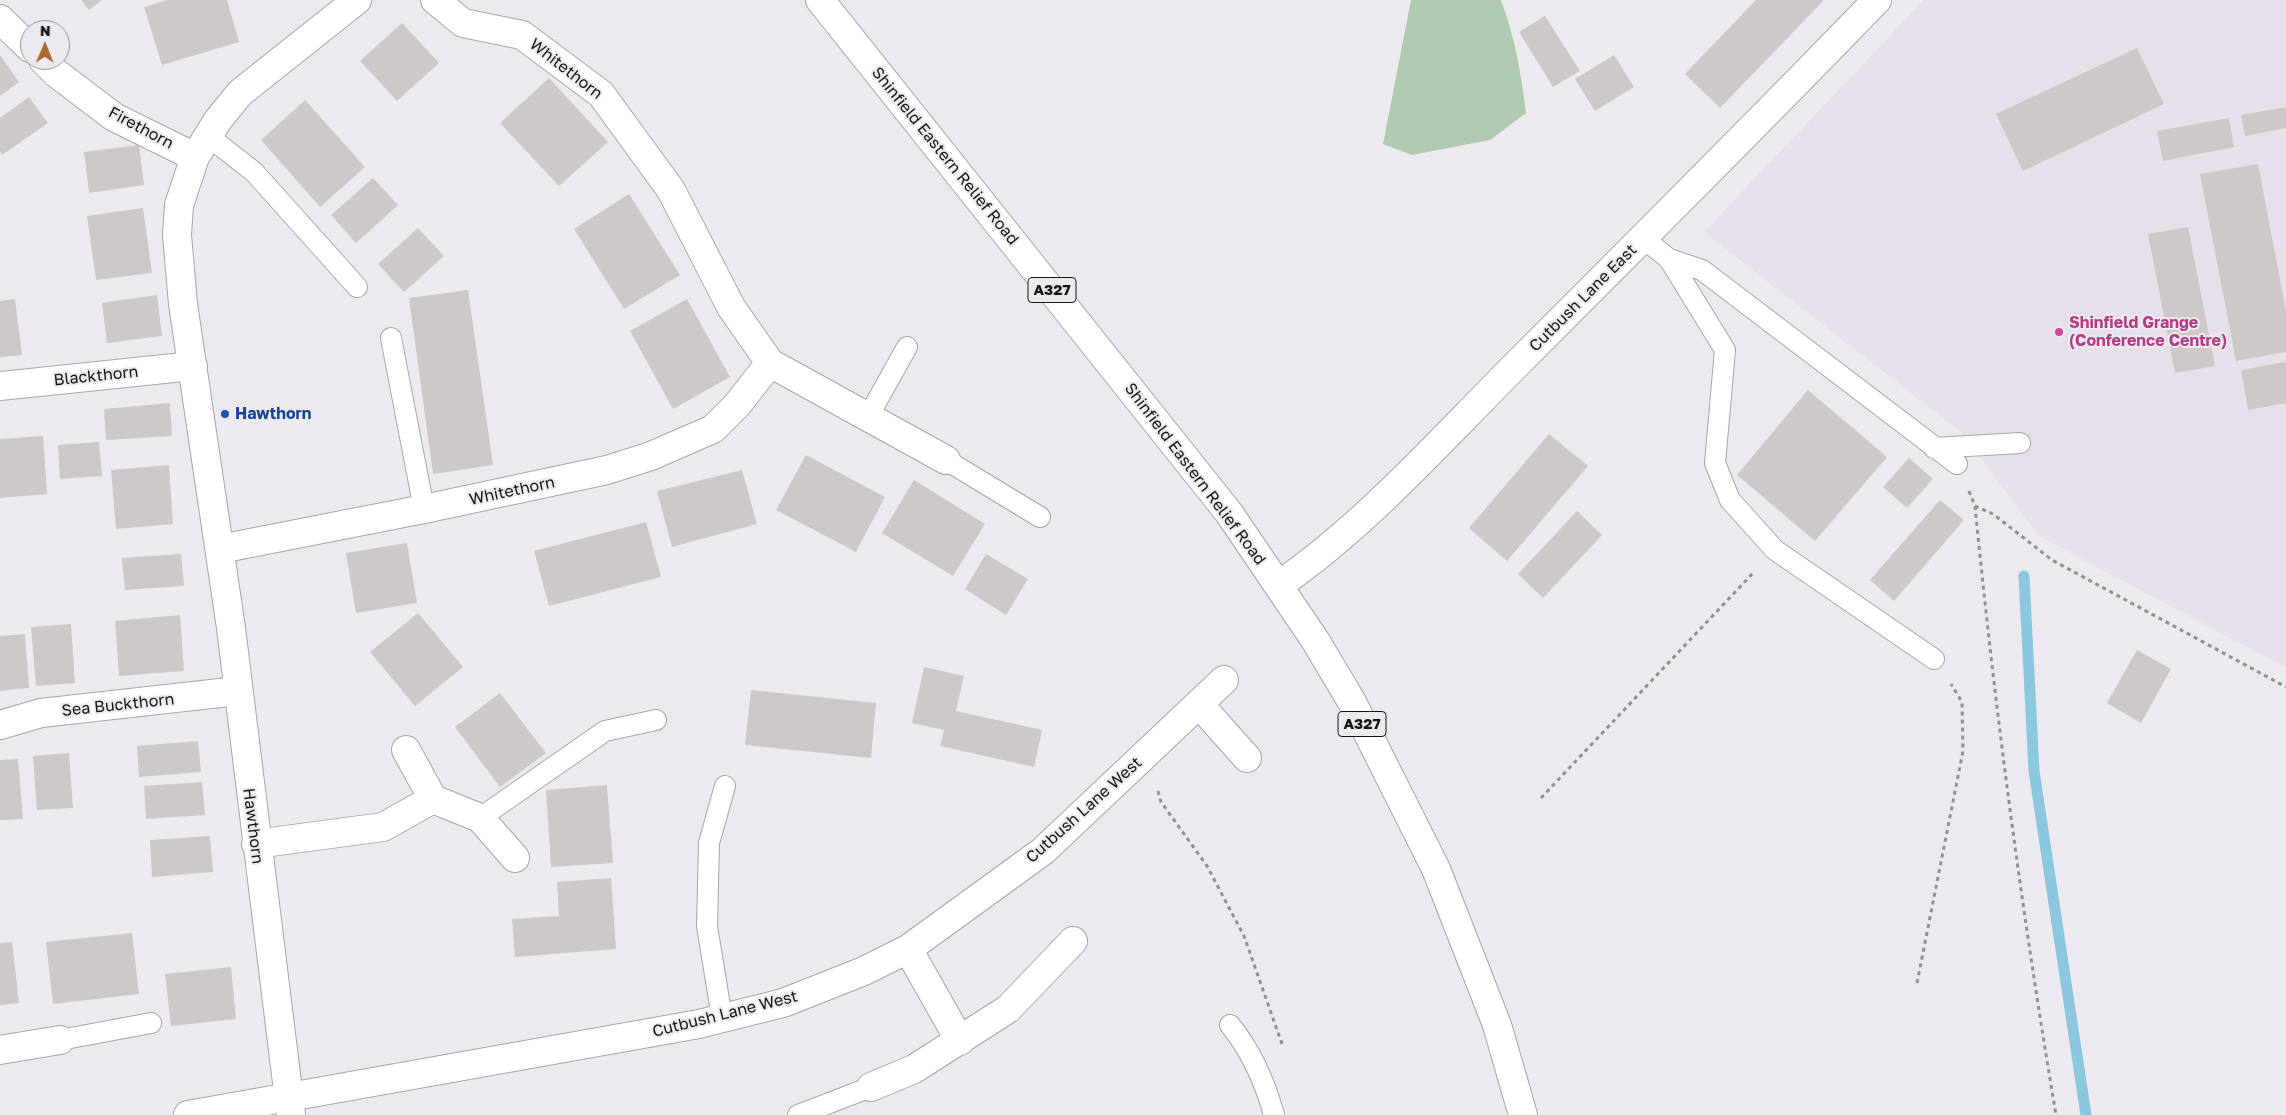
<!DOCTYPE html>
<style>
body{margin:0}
#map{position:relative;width:2286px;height:1115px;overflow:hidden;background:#eceaee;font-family:"Golos Text",sans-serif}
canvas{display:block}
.north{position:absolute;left:20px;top:20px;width:50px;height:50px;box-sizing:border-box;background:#eceaee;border:1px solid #969498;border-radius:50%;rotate:1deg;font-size:14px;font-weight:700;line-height:20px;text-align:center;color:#151416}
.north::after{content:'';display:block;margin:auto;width:18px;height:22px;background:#aa6834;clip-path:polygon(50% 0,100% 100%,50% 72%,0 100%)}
</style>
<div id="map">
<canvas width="2286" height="1115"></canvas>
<div class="north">N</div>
</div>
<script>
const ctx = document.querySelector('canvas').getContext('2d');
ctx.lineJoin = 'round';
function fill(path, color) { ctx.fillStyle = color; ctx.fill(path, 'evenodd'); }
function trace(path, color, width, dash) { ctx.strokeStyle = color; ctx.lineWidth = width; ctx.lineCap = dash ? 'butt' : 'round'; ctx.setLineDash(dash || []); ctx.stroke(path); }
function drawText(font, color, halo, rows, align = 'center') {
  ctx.font = font + ' "Golos Text",sans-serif'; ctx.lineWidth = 4; ctx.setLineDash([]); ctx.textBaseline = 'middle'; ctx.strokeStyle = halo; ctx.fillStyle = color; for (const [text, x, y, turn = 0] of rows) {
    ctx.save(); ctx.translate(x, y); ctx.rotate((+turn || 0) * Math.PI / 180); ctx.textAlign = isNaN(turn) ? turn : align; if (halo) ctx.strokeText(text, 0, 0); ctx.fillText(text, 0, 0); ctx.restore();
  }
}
fill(new Path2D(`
 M1924,0H2286V668L2039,536L1961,432L1704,232Z`), '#e7e0eb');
fill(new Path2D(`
 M1411,0H1501C1515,37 1521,74 1526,113L1490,140L1412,155L1383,144Z`), '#b0cab1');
trace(new Path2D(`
 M2024,576L2034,771L2086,1115`), '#8bc8e0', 11);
fill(new Path2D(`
 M81,0H102L89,10Z
 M167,0H227L239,42L162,65L144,7Z
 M1756,0H1824L1720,108L1685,74Z
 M1545,16L1580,71L1553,87L1519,32Z
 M402,23L439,63L397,101L360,61Z
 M2137,48L2164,104L2023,171L1996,114Z
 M0,55L19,82L0,96Z
 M1614,55L1634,87L1595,111L1575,79Z
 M549,78L608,142L559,186L500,123Z
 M29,97L48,123L2,155L0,152V118Z
 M305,100L365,167L320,207L261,140Z
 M2286,107V128L2245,136L2241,115Z
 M2229,118L2234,147L2163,161L2157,131Z
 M139,145L144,185L89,193L84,152Z
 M2258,164L2286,311V352L2236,361L2200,174Z
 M373,178L398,205L356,243L331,215Z
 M629,194L680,275L624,309L574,229Z
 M143,208L152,273L96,280L87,216Z
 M2188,227L2215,366L2175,373L2148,234Z
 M418,228L444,256L404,292L378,264Z
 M468,290L493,465L433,474L409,298Z
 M157,295L162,336L107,343L102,303Z
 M15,299L22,355L0,357V301Z
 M687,299L730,377L673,409L630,331Z
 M2286,362V403L2248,410L2241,370Z
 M1808,390L1887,457L1815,541L1737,475Z
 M170,403L172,436L106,440L104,409Z
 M1549,434L1588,466L1507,561L1469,528Z
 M43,436L47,494L0,498V439Z
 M99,442L102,476L60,479L58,445Z
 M806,455L885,497L856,552L776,510Z
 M1909,458L1933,479L1907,508L1883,487Z
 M169,465L173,524L116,529L111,470Z
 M742,470L757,524L672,547L657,491Z
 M914,480L985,524L953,576L882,533Z
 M1940,500L1964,520L1894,601L1870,580Z
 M1577,511L1602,535L1543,598L1518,574Z
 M646,522L661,577L549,606L534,551Z
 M407,543L417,603L356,613L346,553Z
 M181,554L184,586L125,590L122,558Z
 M986,554L1028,579L1006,615L965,589Z
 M418,613L463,667L415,706L370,652Z
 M180,615L184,671L119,676L115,621Z
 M71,624L75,683L36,686L31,627Z
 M25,634L29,688L0,691V636Z
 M2137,650L2171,669L2141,723L2107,703Z
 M924,667L964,676L956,711L1042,730L1034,767L940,746L944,730L912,723Z
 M751,690L876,703L871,758L745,745Z
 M500,693L546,753L500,787L455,727Z
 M198,741L201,772L139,777L137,746Z
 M69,753L73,808L37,810L33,756Z
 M18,759L23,819L0,820V760Z
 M202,782L205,815L146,819L144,786Z
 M607,785L613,863L551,867L546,790Z
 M210,836L213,872L152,877L150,840Z
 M611,878L616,949L515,957L512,919L559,916L557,882Z
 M132,933L139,994L53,1004L46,942Z
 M12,942L19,1003L0,1005V943Z
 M231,967L236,1019L171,1026L165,974Z`), '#cec8c8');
const lane = new Path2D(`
 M208,136L254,172L357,287
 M1643,238L1669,259L1702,270L1957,464
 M1669,259L1725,350L1715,463L1730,500L1775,550L1934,659
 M391,338L424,509
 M868,417L907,347
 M1934,448L2020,443
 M946,460L1040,517
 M480,818L605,731L656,720
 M722,1018L707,926L709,843L725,786
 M1230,1025C1252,1052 1265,1082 1274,1115
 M60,1040L151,1023
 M798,1115L871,1087`);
const street = new Path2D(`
 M435,0L463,23L522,35L601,94L671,190L731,307L770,363L946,460
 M0,19L30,48
 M43,60L56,73L114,117L195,157
 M0,386L193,366
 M220,549L424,509L607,470L651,456L713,429L737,405L770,363
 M1279,585C1367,524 1440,441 1516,365C1637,244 1758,123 1877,0
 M1199,704L1247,758
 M0,725L41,713L238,691
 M406,750L433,799L480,818L515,858
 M256,844L383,827L433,799
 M908,949L960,1041
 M0,1050L60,1040
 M871,1087L914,1069L1008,1009L1073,941
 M188,1115L699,1024L783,1003L864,971L908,949L1043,851L1224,680
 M291,1115L231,628L183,304L177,235L179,205L195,157L218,120L240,93L357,0`);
const primary = new Path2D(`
 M820,0L1229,513L1315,640L1352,702L1436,869L1497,1025L1523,1115`);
trace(lane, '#a8a5a9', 22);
trace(street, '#a8a5a9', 30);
trace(primary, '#a8a5a9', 30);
trace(new Path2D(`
 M1969,491L1975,506L1993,514L2052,560L2286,687
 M1975,506C1995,710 2022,913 2056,1115
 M1158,791L1161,802L1207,866L1244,936L1282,1044
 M1541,798L1754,572
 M1917,983L1963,751L1962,702L1951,684`), '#929093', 3, [4, 4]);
trace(lane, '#fff', 20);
trace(street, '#fff', 28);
trace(primary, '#fff', 28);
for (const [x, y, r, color] of [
 [2059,332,5,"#d1479c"],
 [225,414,5,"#1a4fb4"]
]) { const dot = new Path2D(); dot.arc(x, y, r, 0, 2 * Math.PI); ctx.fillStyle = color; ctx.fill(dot); trace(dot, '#eceaee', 2); }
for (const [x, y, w] of [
 [1052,290,48],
 [1362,724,48]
]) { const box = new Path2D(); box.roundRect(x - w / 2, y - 12.5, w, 25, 4); ctx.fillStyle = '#eceaee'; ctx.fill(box); trace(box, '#151416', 1); }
drawText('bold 15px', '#151416', null, [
 ["A327",1052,290],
 ["A327",1362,724]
]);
drawText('16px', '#151416', '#eceaee', [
 ["Whitethorn",566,69,38],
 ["Firethorn",141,128,28],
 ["Shinfield Eastern Relief Road",945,156,51],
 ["Cutbush Lane East",1583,298,-45],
 ["Blackthorn",96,376,-6],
 ["Shinfield Eastern Relief Road",1195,474,53],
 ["Whitethorn",512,491,-12],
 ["Sea Buckthorn",118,705,-6],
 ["Cutbush Lane West",1084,810,-42],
 ["Hawthorn",253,826,83],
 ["Cutbush Lane West",725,1014,-14]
]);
drawText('bold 16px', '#b23c85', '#eceaee', [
 ["Shinfield Grange",2069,323],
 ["(Conference Centre)",2069,341]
], 'left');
drawText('bold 16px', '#164399', '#eceaee', [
 ["Hawthorn",235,414]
], 'left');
</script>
